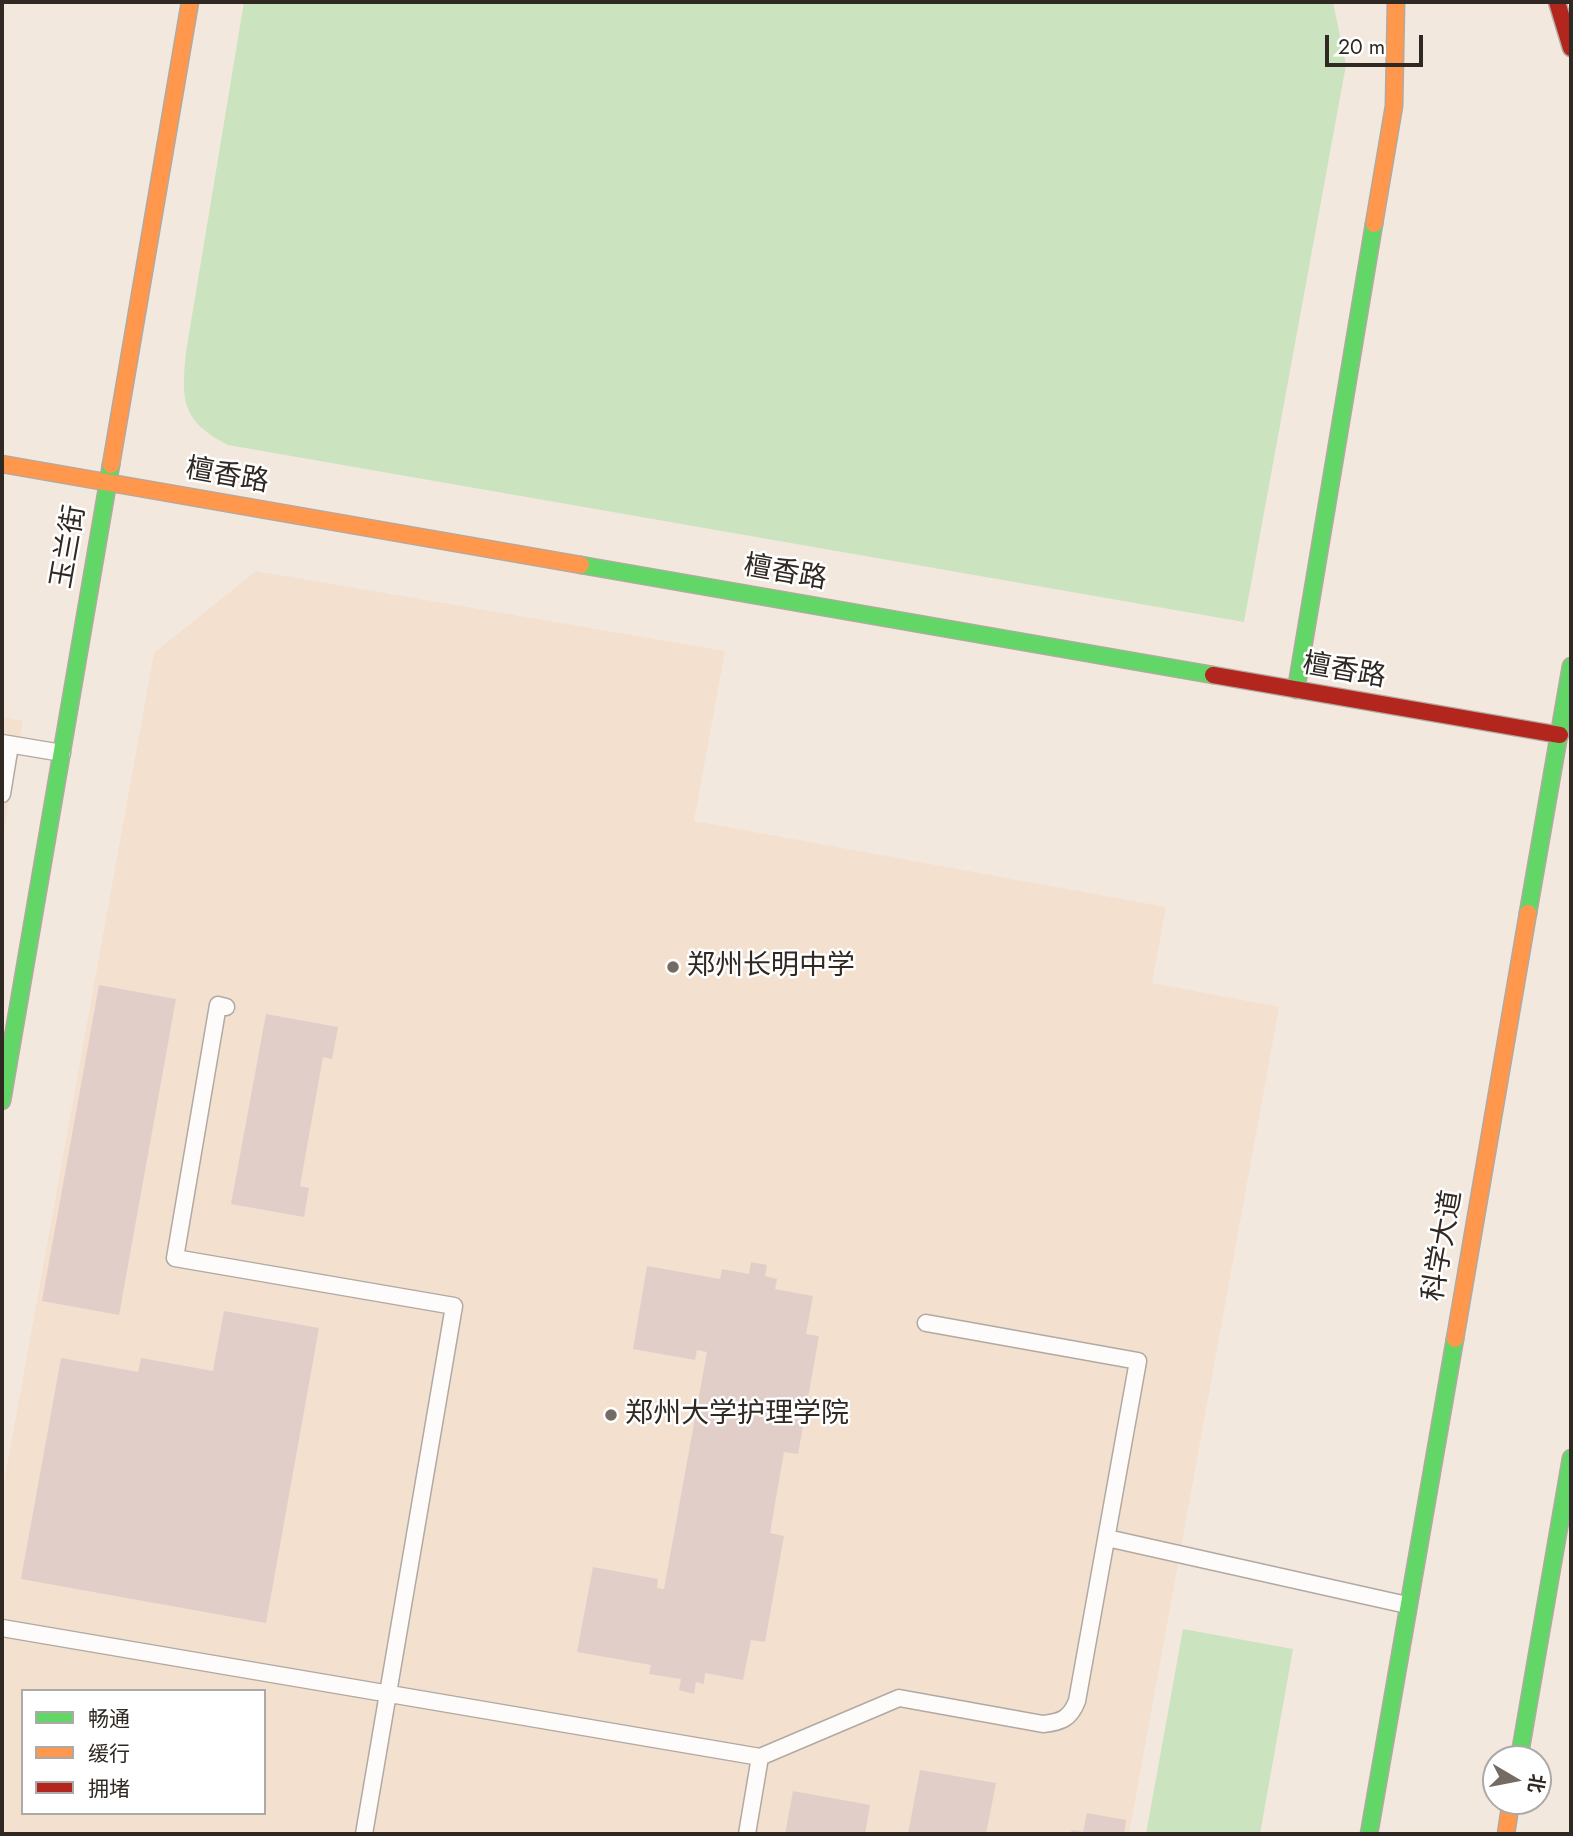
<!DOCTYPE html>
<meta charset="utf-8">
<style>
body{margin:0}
#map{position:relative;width:1573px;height:1836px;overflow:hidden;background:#f3e8de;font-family:Jost,"Noto Sans SC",sans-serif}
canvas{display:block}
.frame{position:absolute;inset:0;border:4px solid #302822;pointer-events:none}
.legend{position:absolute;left:21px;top:1689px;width:245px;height:126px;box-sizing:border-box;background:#fff;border:2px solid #aca9a7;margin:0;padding:9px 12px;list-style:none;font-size:21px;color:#302822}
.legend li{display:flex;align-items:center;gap:14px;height:35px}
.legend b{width:35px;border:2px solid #aca9a7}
.north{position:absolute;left:1482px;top:1745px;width:70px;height:70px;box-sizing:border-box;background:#fff;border:2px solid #aca9a7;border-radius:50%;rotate:100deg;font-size:19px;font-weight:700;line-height:28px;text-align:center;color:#302822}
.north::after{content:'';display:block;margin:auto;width:24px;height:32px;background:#746b64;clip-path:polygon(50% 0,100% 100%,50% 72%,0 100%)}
.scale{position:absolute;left:1325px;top:35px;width:98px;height:32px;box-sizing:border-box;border:4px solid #302822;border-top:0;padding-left:9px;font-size:21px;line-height:24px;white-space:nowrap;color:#302822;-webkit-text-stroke:5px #fff;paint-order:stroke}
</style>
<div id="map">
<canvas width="1573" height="1836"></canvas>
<div class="frame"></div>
<ul class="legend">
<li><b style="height:9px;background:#63d668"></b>畅通</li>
<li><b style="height:9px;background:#ff974d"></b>缓行</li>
<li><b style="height:9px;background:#b3261e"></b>拥堵</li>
</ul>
<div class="north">北</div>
<div class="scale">20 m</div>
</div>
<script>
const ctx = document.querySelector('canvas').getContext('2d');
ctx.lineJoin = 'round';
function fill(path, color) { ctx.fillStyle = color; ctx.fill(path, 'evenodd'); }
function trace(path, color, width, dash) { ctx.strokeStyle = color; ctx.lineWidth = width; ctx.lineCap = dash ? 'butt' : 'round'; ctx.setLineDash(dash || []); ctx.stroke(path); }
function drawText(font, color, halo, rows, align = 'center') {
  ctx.font = font + ' Jost,"Noto Sans SC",sans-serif'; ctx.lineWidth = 5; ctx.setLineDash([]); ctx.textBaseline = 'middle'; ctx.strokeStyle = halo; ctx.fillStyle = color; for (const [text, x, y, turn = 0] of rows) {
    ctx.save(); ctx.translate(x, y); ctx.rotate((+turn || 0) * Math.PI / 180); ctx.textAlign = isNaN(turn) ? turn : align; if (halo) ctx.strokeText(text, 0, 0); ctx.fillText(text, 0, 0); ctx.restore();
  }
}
fill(new Path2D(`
 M256,571L725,651L694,821L1166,907L1152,983L1279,1007L1129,1834H2V1494L154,653ZM23,1691H264V1813H23Z
 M2,717L23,721L2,842Z`), '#f3e0cf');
fill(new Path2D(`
 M244,2H1333L1346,65L1244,622L228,445C182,421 181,402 186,352Z
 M1183,1629L1293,1649L1260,1834H1146Z`), '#cce3bf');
fill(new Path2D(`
 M99,985L176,999L119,1315L42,1301Z
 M266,1014L338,1027L332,1059L323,1057L300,1186L309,1188L304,1217L231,1204Z
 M751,1262L767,1265L765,1276L777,1279L775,1289L813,1296L806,1334L819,1336L798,1454L784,1452L770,1533L784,1536L765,1642L751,1640L743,1680L705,1673L704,1684L696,1682L694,1694L679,1690L681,1679L649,1674L651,1665L577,1652L593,1567L658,1579L657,1588L664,1589L707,1352L697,1350L695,1360L633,1349L647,1266L720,1279L722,1269L749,1274Z
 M224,1311L319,1328L266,1623L21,1579L61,1358L138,1372L141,1358L213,1371Z
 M920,1770L996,1783L986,1834H908Z
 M793,1791L870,1805L865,1834H785Z
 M1087,1813L1126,1820L1124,1834H1070L1072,1830L1083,1832Z`), '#e2cec9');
const lane = new Path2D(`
 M2,743L62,753
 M2,794L10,745
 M226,1007L218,1005L175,1258L454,1306L364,1834
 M1107,1538L1407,1605
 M2,1628L760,1757L899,1698L1043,1724C1061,1722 1070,1719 1077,1701L1138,1361L926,1323
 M747,1834L760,1757`);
const fast = new Path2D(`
 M581,565L1213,675
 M1296,690L1374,224
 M1528,913L1571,666
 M2,1101L111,465
 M1519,1759L1571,1458
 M1369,1834L1455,1339`);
const slow = new Path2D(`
 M1374,224L1394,106L1396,2
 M2,464L581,565
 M111,465L190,2
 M1455,1339L1528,913
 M1506,1834L1511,1801`);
const jam = new Path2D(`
 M1557,2L1571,48
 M1213,675L1560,735`);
trace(lane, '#b1a9a2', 19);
trace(fast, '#b1a9a2', 19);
trace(slow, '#b1a9a2', 19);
trace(jam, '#b1a9a2', 19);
trace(lane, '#fdfcfa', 16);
trace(fast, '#63d668', 16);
trace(slow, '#ff974d', 16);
trace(jam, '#b3261e', 16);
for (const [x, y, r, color] of [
 [673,967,7,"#746b64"],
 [611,1415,7,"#746b64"]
]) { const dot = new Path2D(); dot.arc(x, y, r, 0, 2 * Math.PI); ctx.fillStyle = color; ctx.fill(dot); trace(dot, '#fff', 2.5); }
drawText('28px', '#302822', '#fff', [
 ["檀香路",227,477,10],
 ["玉兰街",70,547,-80],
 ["檀香路",785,574,10],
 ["檀香路",1344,672,10],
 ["科学大道",1444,1246,-80]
]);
drawText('28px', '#302822', '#fff', [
 ["郑州长明中学",687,967],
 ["郑州大学护理学院",625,1415]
], 'left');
</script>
